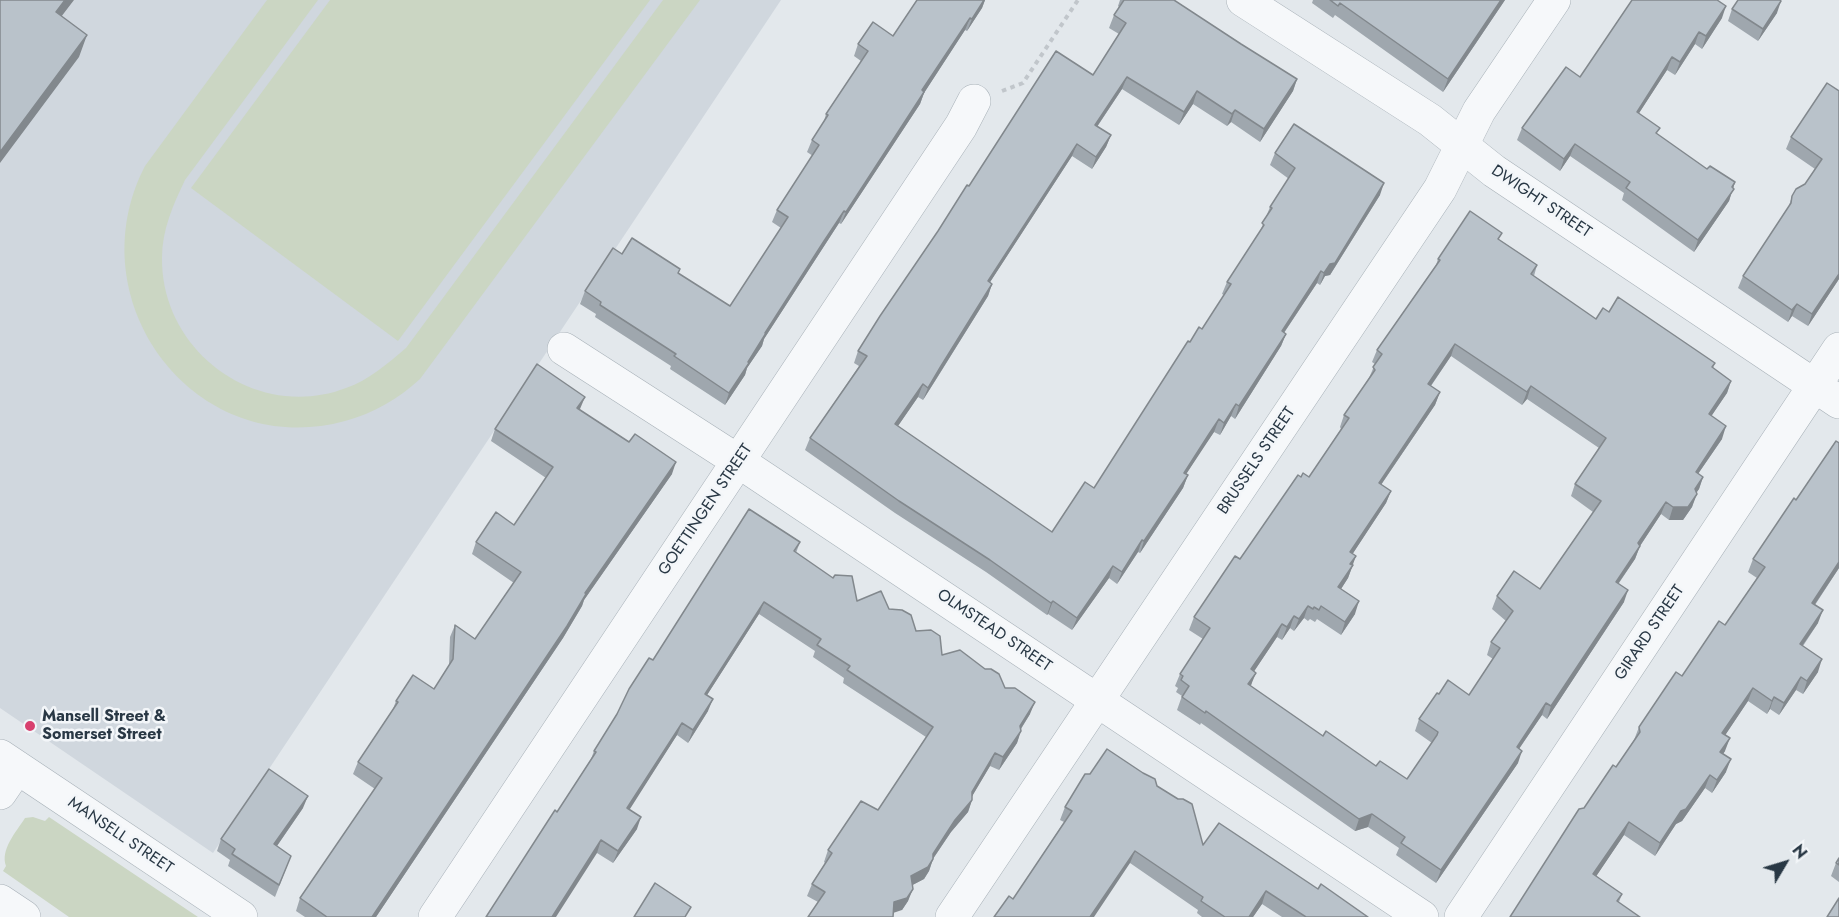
<!DOCTYPE html>
<style>
body{margin:0}
#map{position:relative;width:1839px;height:917px;overflow:hidden;background:#e3e8ec;font-family:Jost,sans-serif}
canvas{display:block}
.north{position:absolute;left:1755px;top:833px;width:60px;height:60px;-webkit-text-stroke:4px #f3f6f9;paint-order:stroke;rotate:52deg;font-size:16px;font-weight:700;line-height:24px;text-align:center;color:#293845}
.north::after{content:'';display:block;margin:auto;width:21px;height:27px;background:#293845;clip-path:polygon(50% 0,100% 100%,50% 72%,0 100%)}
</style>
<div id="map">
<canvas width="1839" height="917"></canvas>
<div class="north">N</div>
</div>
<script>
const ctx = document.querySelector('canvas').getContext('2d');
ctx.lineJoin = 'round';
function fill(path, color) { ctx.fillStyle = color; ctx.fill(path, 'evenodd'); }
function trace(path, color, width, dash) { ctx.strokeStyle = color; ctx.lineWidth = width; ctx.lineCap = dash ? 'butt' : 'round'; ctx.setLineDash(dash || []); ctx.stroke(path); }
function drawText(font, color, halo, rows, align = 'center') {
  ctx.font = font + ' Jost,sans-serif'; ctx.lineWidth = 5; ctx.setLineDash([]); ctx.textBaseline = 'middle'; ctx.strokeStyle = halo; ctx.fillStyle = color; for (const [text, x, y, turn = 0] of rows) {
    ctx.save(); ctx.translate(x, y); ctx.rotate((+turn || 0) * Math.PI / 180); ctx.textAlign = isNaN(turn) ? turn : align; if (halo) ctx.strokeText(text, 0, 0); ctx.fillText(text, 0, 0); ctx.restore();
  }
}
fill(new Path2D(`
 M0,0H781L213,853L0,708Z`), '#d0d7de');
fill(new Path2D(`
 M267,0H318L185,180C173,205 162,230 162,258C161,352 257,422 346,388C369,380 387,364 406,348L663,0H700L420,379C398,399 374,413 345,421C195,462 75,301 145,166Z
 M330,0H650L398,341L191,188Z
 M33,817L45,821L49,817L198,917H69L3,871L6,866C0,850 16,832 25,818Z`), '#cbd6c3');
const minor = new Path2D(`
 M1243,0L1430,120L1494,171L1839,402
 M564,349L738,461L1422,917
 M0,793L17,768
 M435,917L961,126L974,101
 M952,917L1440,189L1479,111L1554,0
 M1461,917L1839,349`);
const tertiary = new Path2D(`
 M0,756L241,917
 M0,901L24,917`);
trace(minor, '#a7b0b7', 34);
trace(tertiary, '#a7b0b7', 34);
trace(new Path2D(`
 M1002,91L1023,83L1078,0`), '#c1c6cb', 4, [4.5, 4.5]);
trace(minor, '#f6f8fa', 33);
trace(tertiary, '#f6f8fa', 33);
fill(new Path2D(`
 M917,0H985L982,8L967,31L965,30L924,93L920,104L841,224L839,223L764,339L762,346L747,368L745,375L725,405L670,369L671,366L595,317L596,314L580,304L585,291L622,254L678,273L730,306L781,228L772,222L777,210L813,156L807,152L812,140L824,121L826,114L861,61L854,56L858,44L893,36Z
 M1120,0H1174L1241,44L1297,79L1293,91L1260,142L1231,122L1227,126L1193,104L1179,125L1122,89L1097,127L1111,135L1106,147L1092,169L1072,156L990,282L992,284L988,296L937,378L923,400L918,397L898,426L1052,532L1094,488L1190,342L1202,329L1224,295L1222,294L1227,282L1259,234L1270,207L1289,179L1270,165L1275,153L1380,195L1330,275L1325,276L1320,285L1317,283L1284,333L1286,334L1281,346L1235,419L1231,416L1220,435L1214,432L1204,446L1186,474L1188,475L1183,488L1140,553L1138,552L1117,584L1109,578L1072,630L1048,614L1047,615L986,572L895,513L805,450L810,438L859,366L854,363L858,351L969,186L1093,75L1119,34L1109,28L1114,15L1119,7L1118,6Z
 M1313,0H1505L1443,92L1335,15L1333,18L1312,3Z
 M1732,9L1777,13L1758,41L1728,21Z
 M1722,18L1702,49L1695,44L1675,75L1667,70L1639,113L1657,134L1707,169L1735,182L1729,201L1694,252L1622,200L1624,193L1570,156L1560,171L1517,140L1522,128L1580,77Z
 M1839,91V279L1808,326L1792,316L1788,322L1738,288L1743,276L1788,209L1792,196L1805,184L1815,169L1786,149L1791,137Z
 M1500,240L1537,265L1534,276L1596,319L1609,312L1715,363L1713,368L1731,381L1727,393L1711,416L1722,439L1698,474L1703,477L1699,489L1696,493L1692,507L1683,520H1669L1661,514L1640,546L1635,559L1619,583L1624,602L1547,719L1542,715L1519,749L1518,763L1436,883L1396,855L1399,848L1368,827L1355,831L1201,723L1200,725L1177,710L1182,696L1176,692L1178,688L1175,686L1180,674L1203,639L1189,630L1194,617L1240,559L1301,477H1309L1341,429L1340,427L1344,415L1369,378L1375,364L1372,362L1377,350L1436,265L1438,259ZM1451,356L1522,405L1527,399L1599,448L1575,484L1571,496L1593,512L1540,589L1497,596L1492,609L1506,621L1491,642L1487,655L1493,659L1469,695L1439,694L1419,719L1415,731L1432,743L1407,779L1376,766L1323,736L1251,686L1254,671L1277,637L1282,640L1290,628L1294,631L1304,618L1308,621L1310,619L1315,622L1317,619L1341,635L1355,614L1341,589L1348,578L1353,565V553L1386,503L1391,491L1381,485L1435,405L1440,392L1431,386Z
 M580,410L672,474L584,600L582,606L563,638L376,917H305L296,911L300,898L375,789L353,774L358,762L393,709L396,701L434,689L449,665L450,637L455,625L475,639L514,583L472,554L476,542L514,525L546,478L491,441L495,429Z
 M1839,443V568L1815,605L1818,623L1803,646L1818,672L1803,694L1796,690L1779,715L1770,709L1767,714L1748,701L1725,735V751L1723,754L1726,772L1712,793L1705,788L1682,821L1676,824L1655,856L1624,835L1596,876L1622,894L1619,902L1510,917L1584,808L1616,767L1634,740L1639,727L1725,625L1757,578L1748,572L1753,559Z
 M800,542L796,553L857,601L889,609L916,631L942,655L1005,688L1030,714L1021,729L1017,743L999,770L990,766L972,796V800L968,812L951,832L933,859L929,871L924,879L912,885L908,901L902,910L818,902L807,896L812,884L825,863L824,862L828,850L878,810L926,737L843,683L844,678L813,657L815,651L759,614L707,695L708,711L688,743L677,735L629,809L637,829L613,863L597,853L557,812L591,759L594,751L653,660Z
 M1157,786L1203,845L1318,889L1368,917H1282L1262,904L1253,917H1202L1197,913L1198,910L1130,863L1013,899L1064,822L1060,820L1065,807Z
 M303,808L277,846L291,856L275,897L228,866L230,860L217,851L221,839Z
 M1839,858V882L1831,876L1836,863Z`), '#9fa7ae');
fill(new Path2D(`
 M65,0H74L48,34L56,12Z
 M984,0H985L982,8L967,31L972,19Z
 M1501,0H1505L1443,92L1448,79Z
 M1781,1L1777,13L1758,41L1763,29Z
 M1726,6L1722,18L1702,49L1706,36Z
 M970,18L965,30L924,93L920,104L841,224L846,212L922,90Z
 M1699,32L1695,44L1675,75L1680,62Z
 M87,35L79,57L0,163V152Z
 M1672,57L1667,70L1632,124L1637,112Z
 M1127,77L1122,89L1090,137L1095,125Z
 M1297,79L1293,91L1260,142L1264,129Z
 M1197,91L1193,104L1179,125L1184,112Z
 M1235,110L1231,122L1227,126L1232,114Z
 M1111,135L1106,147L1092,169L1096,157Z
 M1077,144L1072,156L983,293L988,281Z
 M1575,144L1570,156L1560,171L1564,159Z
 M1735,182L1729,201L1694,252L1698,240Z
 M1384,183L1380,195L1330,275L1325,276L1320,285L1324,273Z
 M844,211L839,223L764,339L762,346L747,368L745,375L725,405L729,393L765,333Z
 M1321,271L1317,283L1277,343L1282,331Z
 M1839,274V279L1808,326L1812,314Z
 M992,284L988,296L923,400L928,388Z
 M1797,304L1792,316L1788,322L1792,310Z
 M1286,334L1281,346L1235,419L1239,406Z
 M1455,344L1451,356L1423,397L1428,384Z
 M1731,381L1727,393L1704,427L1709,414Z
 M923,384L918,397L891,436L895,424Z
 M1531,386L1527,399L1522,405L1527,392Z
 M1440,392L1435,405L1374,495L1379,483Z
 M585,397L580,409L573,420L577,408Z
 M1236,404L1231,416L1220,435L1224,423Z
 M1219,419L1214,432L1179,485L1184,473Z
 M1726,426L1722,439L1691,484L1696,472Z
 M676,462L672,474L584,600L582,606L563,638L376,917H372L585,593Z
 M1188,475L1183,488L1140,553L1144,541Z
 M1703,477L1699,489L1690,502L1695,489Z
 M1391,491L1386,503L1346,564L1350,552Z
 M1697,494L1692,507L1683,520H1669L1673,507Z
 M1666,502L1661,514L1636,552L1640,546L1635,559L1611,594L1616,582L1638,543Z
 M1142,540L1138,552L1117,584L1122,572Z
 M1356,556L1348,578L1334,600L1338,587L1350,564Z
 M1839,562V568L1807,616L1812,603Z
 M1113,566L1109,578L1072,630L1077,618Z
 M1628,590L1624,602L1547,719L1551,706Z
 M1053,601L1048,614L1047,615L1051,603Z
 M1359,601L1355,614L1341,635L1345,622Z
 M764,602L759,614L700,706L705,694Z
 M1308,606L1304,618L1294,631L1299,619Z
 M1823,610L1818,623L1795,656L1800,644Z
 M1294,616L1290,628L1282,640L1287,627Z
 M1282,624L1277,637L1247,682L1251,669Z
 M1822,659L1818,672L1803,694L1807,681Z
 M1256,673L1251,685L1244,697L1248,684Z
 M1801,677L1796,690L1779,715L1784,703Z
 M1753,688L1748,701L1718,746L1722,733Z
 M1774,697L1770,709L1767,714L1772,701Z
 M713,699L708,711L688,743L693,730Z
 M1035,702L1030,714L1015,738L1020,726Z
 M1546,703L1542,715L1512,759L1517,747Z
 M682,723L677,735L623,820L627,808Z
 M1021,731L1017,743L999,770L1003,757Z
 M1730,738L1725,751L1716,765L1720,752Z
 M1522,751L1518,763L1436,883L1441,870Z
 M995,753L990,766L967,805L972,792Z
 M1731,759L1726,772L1712,793L1717,780Z
 M1710,775L1705,788L1682,821L1676,824L1655,856L1660,843L1681,811Z
 M308,796L303,808L270,856L274,844Z
 M972,800L968,812L951,832L928,866L933,854L955,820Z
 M1372,814L1368,827L1355,831L1359,819Z
 M641,817L637,829L613,863L618,851Z
 M1629,822L1624,835L1589,887L1593,874Z
 M601,840L597,853L556,917H552Z
 M1135,851L1130,863L1094,917H1090Z
 M933,859L929,871L924,879L907,888L911,876Z
 M913,889L908,901L902,910L890,914L894,902Z
 M1266,891L1262,904L1253,917H1249Z`), '#82888d');
const building = new Path2D(`
 M0,0H65L56,12L87,35L0,152Z
 M917,0H984L972,19L970,18L922,90L924,92L846,212L844,211L824,241L765,333H766L748,362L749,363L729,393L674,356L676,354L600,305L601,302L585,291L613,248L622,254L632,238L680,269L678,273L730,306L788,217L777,210L819,145L812,140L828,115L826,114L868,51L858,44L873,22L893,36Z
 M1124,0H1174L1241,44L1297,79L1264,129L1235,110L1232,114L1197,91L1184,112L1127,77L1095,125L1111,135L1096,157L1077,144L988,281L992,284L941,366L928,388L923,384L895,424L1052,532L1085,482L1094,488L1188,341L1190,342L1199,327L1202,329L1231,284L1227,282L1264,225L1262,223L1272,208L1270,207L1295,168L1275,153L1294,124L1384,183L1335,263L1330,264L1324,273L1321,271L1282,331L1286,334L1239,406L1236,404L1224,423L1219,419L1209,434L1184,473L1188,475L1144,541L1142,540L1122,572L1113,566L1077,618L1053,601L1051,603L990,560L899,501L810,438L867,356L858,351L880,316L938,231L967,185L969,186L1056,51L1093,75L1126,23L1114,15Z
 M1330,0H1501L1448,79L1340,3L1338,6Z
 M1632,0H1717L1726,6L1706,36L1699,32L1680,62L1672,57L1637,112L1660,128L1656,133L1707,169L1710,166L1735,182L1732,187L1734,189L1698,240L1626,188L1630,182L1575,144L1564,159L1522,128L1566,67L1580,77Z
 M1738,0H1780L1781,1L1763,29L1732,9Z
 M1827,83L1839,91V274L1812,314L1797,304L1792,310L1743,276L1791,203L1792,196L1796,189L1805,184L1822,159L1791,137Z
 M1470,211L1502,233L1498,239L1537,265L1531,274L1596,319L1603,308L1609,312L1618,297L1715,363L1712,367L1731,381L1709,414L1726,426L1696,472L1703,477L1695,489L1697,494L1688,507H1673L1666,502L1638,543L1640,546L1616,582L1628,590L1551,706L1546,703L1517,747L1522,751L1441,870L1401,843L1405,837L1372,814L1359,819L1206,711L1205,713L1182,697L1189,686L1181,680L1183,676L1180,674L1210,628L1194,617L1235,556L1240,559L1298,475L1301,477L1303,473L1309,477L1349,418L1344,415L1375,370L1373,367L1382,354L1377,350L1440,260L1438,259ZM1455,344L1527,392L1531,386L1606,438L1575,484L1601,501L1540,589L1514,571L1497,596L1513,611L1491,642L1500,648L1469,695L1448,680L1439,694L1437,693L1419,719L1438,732L1437,735L1407,779L1380,761L1376,766L1326,731L1323,736L1248,684L1256,673L1251,669L1282,624L1287,627L1294,616L1299,619L1308,606L1313,609L1314,607L1319,610L1321,606L1345,622L1359,601L1338,587L1353,565L1350,564L1356,556L1350,552L1391,491L1379,483L1440,392L1428,384Z
 M537,364L585,397L577,408L629,442L635,434L676,462L585,593L586,594L567,626L372,917H327L300,898L382,778L358,762L398,702L396,701L413,675L434,689L453,659L455,625L475,639L521,572L476,542L496,512L514,525L553,467L495,429Z
 M1836,441L1839,443V562L1812,603L1823,610L1800,644L1822,659L1807,681L1801,677L1784,703L1774,697L1772,701L1753,688L1722,733L1730,738L1720,752L1731,759L1717,780L1710,775L1686,809L1681,811L1660,843L1629,822L1593,874L1622,894L1617,901L1640,917H1510L1579,809L1584,808L1613,765L1616,767L1640,732L1639,727L1676,672L1682,676L1719,621L1725,625L1765,567L1753,559L1794,498L1796,500Z
 M749,509L800,542L794,551L833,578L835,575L852,576L857,601L881,591L889,609L902,610L911,615L916,631L931,630L940,636L942,655L960,650L985,669H991L999,674L1005,688H1015L1035,702L1020,726L1021,731L1003,757L995,753L972,792V800L955,820L933,854V859L928,867L911,876L913,889L907,898L894,902L893,917H808L825,892L812,884L832,853L828,850L861,801L878,810L933,727L847,670L850,666L817,645L821,639L764,602L705,694L713,699L693,730L682,723L627,808L641,817L618,851L601,840L552,917H486L555,810L557,812L596,752L594,751L617,714L629,689L649,658L653,660Z
 M1107,749L1143,773L1155,779L1157,786L1178,799H1183L1192,804L1203,845L1219,823L1318,889L1321,884L1368,917H1306L1266,891L1249,917H1225L1201,901L1203,897L1135,851L1090,917H994L1009,896L1013,899L1072,811L1065,807L1085,774H1090Z
 M269,769L308,796L274,844L291,856L279,885L232,854L235,849L221,839Z
 M1839,858V865L1836,863Z
 M655,883L691,907L685,917H634Z
 M1839,898V917H1827Z`);
fill(building, '#b9c2ca');
trace(building, '#82888d', 1.5);
for (const [x, y, r, color] of [
 [30,726,6,"#d8406e"]
]) { const dot = new Path2D(); dot.arc(x, y, r, 0, 2 * Math.PI); ctx.fillStyle = color; ctx.fill(dot); trace(dot, '#f3f6f9', 2); }
drawText('16px', '#293845', '#f3f6f9', [
 ["DWIGHT STREET",1541,202,34],
 ["BRUSSELS STREET",1257,461,-56],
 ["GOETTINGEN STREET",706,510,-56],
 ["OLMSTEAD STREET",994,631,34],
 ["GIRARD STREET",1650,633,-56],
 ["MANSELL STREET",120,836,34]
]);
drawText('bold 16px', '#293845', '#f3f6f9', [
 ["Mansell Street &",42,717],
 ["Somerset Street",42,735]
], 'left');
</script>
